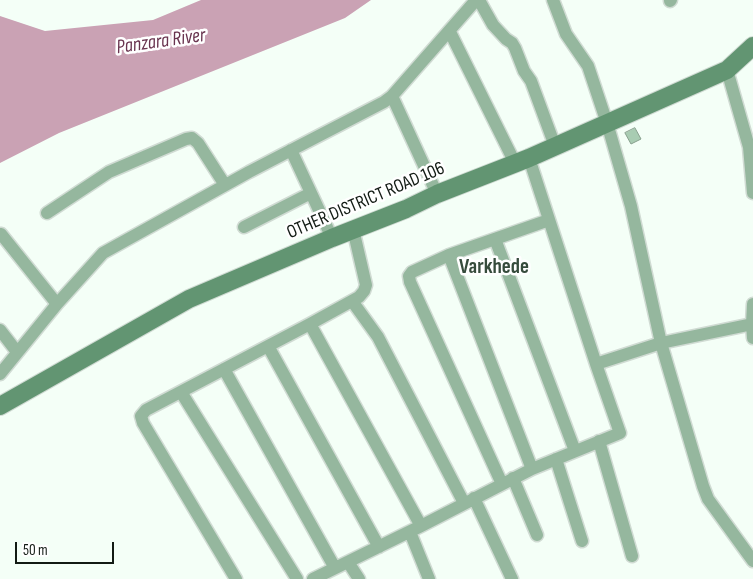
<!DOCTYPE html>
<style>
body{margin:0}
#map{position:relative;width:753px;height:579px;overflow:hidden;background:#f4fff7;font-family:"Sofia Sans Condensed",sans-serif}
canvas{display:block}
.scale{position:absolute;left:15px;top:542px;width:99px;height:22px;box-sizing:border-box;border:2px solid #121b14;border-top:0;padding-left:6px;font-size:15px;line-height:18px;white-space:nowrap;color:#121b14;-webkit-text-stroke:4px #fff;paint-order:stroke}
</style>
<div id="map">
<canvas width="753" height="579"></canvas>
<div class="scale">50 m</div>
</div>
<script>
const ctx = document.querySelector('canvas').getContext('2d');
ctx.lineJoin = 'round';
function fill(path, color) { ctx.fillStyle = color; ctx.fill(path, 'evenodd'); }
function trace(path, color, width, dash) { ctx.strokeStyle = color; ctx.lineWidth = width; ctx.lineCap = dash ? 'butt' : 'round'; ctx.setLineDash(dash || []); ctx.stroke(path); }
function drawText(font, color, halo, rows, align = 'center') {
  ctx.font = font + ' "Sofia Sans Condensed",sans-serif'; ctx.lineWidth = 5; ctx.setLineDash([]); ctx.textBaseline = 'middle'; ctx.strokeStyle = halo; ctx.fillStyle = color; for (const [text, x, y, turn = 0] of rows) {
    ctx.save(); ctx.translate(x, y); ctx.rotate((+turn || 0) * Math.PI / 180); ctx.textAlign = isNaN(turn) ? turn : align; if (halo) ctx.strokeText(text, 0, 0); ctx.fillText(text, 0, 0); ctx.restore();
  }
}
fill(new Path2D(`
 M201,0H371L345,18L59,133L0,163V16L45,31L153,20Z`), '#caa2b4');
const building = new Path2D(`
 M635,128L641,139L631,144L625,133Z`);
fill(building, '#a8ccb2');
trace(building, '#88a08e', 1);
const street = new Path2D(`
 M479,0L493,25L506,39L512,43L515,48L524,71L531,81L555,146
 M553,0L566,34L588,66L607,123L631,206L661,343L703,486L708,499L753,561
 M670,1L671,0
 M450,32L515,163
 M727,70L749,147L753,193
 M392,96L437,194
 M291,150L332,238
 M529,158L596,364
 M47,213L109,172L186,139L192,138L198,143L225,185
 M244,227L311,193
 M1,234L57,304
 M495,239L575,451
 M449,255L532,469
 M352,301L378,337L464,503
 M310,324L421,526
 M752,324L753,338
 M0,330L17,352
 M268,346L379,547
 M224,369L335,568
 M0,374L57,304L103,253L249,172L384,102L392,96L476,0
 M181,392L297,579
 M599,441L632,556
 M556,459L582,541
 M513,478L537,535
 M502,484L410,282L409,276L412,272L449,255L549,220
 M474,498L512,579
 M410,532L429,579
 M348,562L359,579
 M236,579L143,423L141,416L146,410L310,324L359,297L364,291L366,285L353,229
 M313,579L421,526L532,469L620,433L596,364L661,343L752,324L753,304`);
const secondary = new Path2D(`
 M0,406L189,299L332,238L406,209L437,194L529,158L727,70L753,46`);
trace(street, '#d0dbd3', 15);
trace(secondary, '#d0dbd3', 20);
trace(street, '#95b79e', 12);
trace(secondary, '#629572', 18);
drawText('19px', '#121b14', '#fff', [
 ["OTHER DISTRICT ROAD 106",366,201,-23]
]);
drawText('italic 20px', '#69344f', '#fff', [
 ["Panzara River",161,42,-8]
]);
drawText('bold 21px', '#364b3c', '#fff', [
 ["Varkhede",494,268]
]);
</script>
